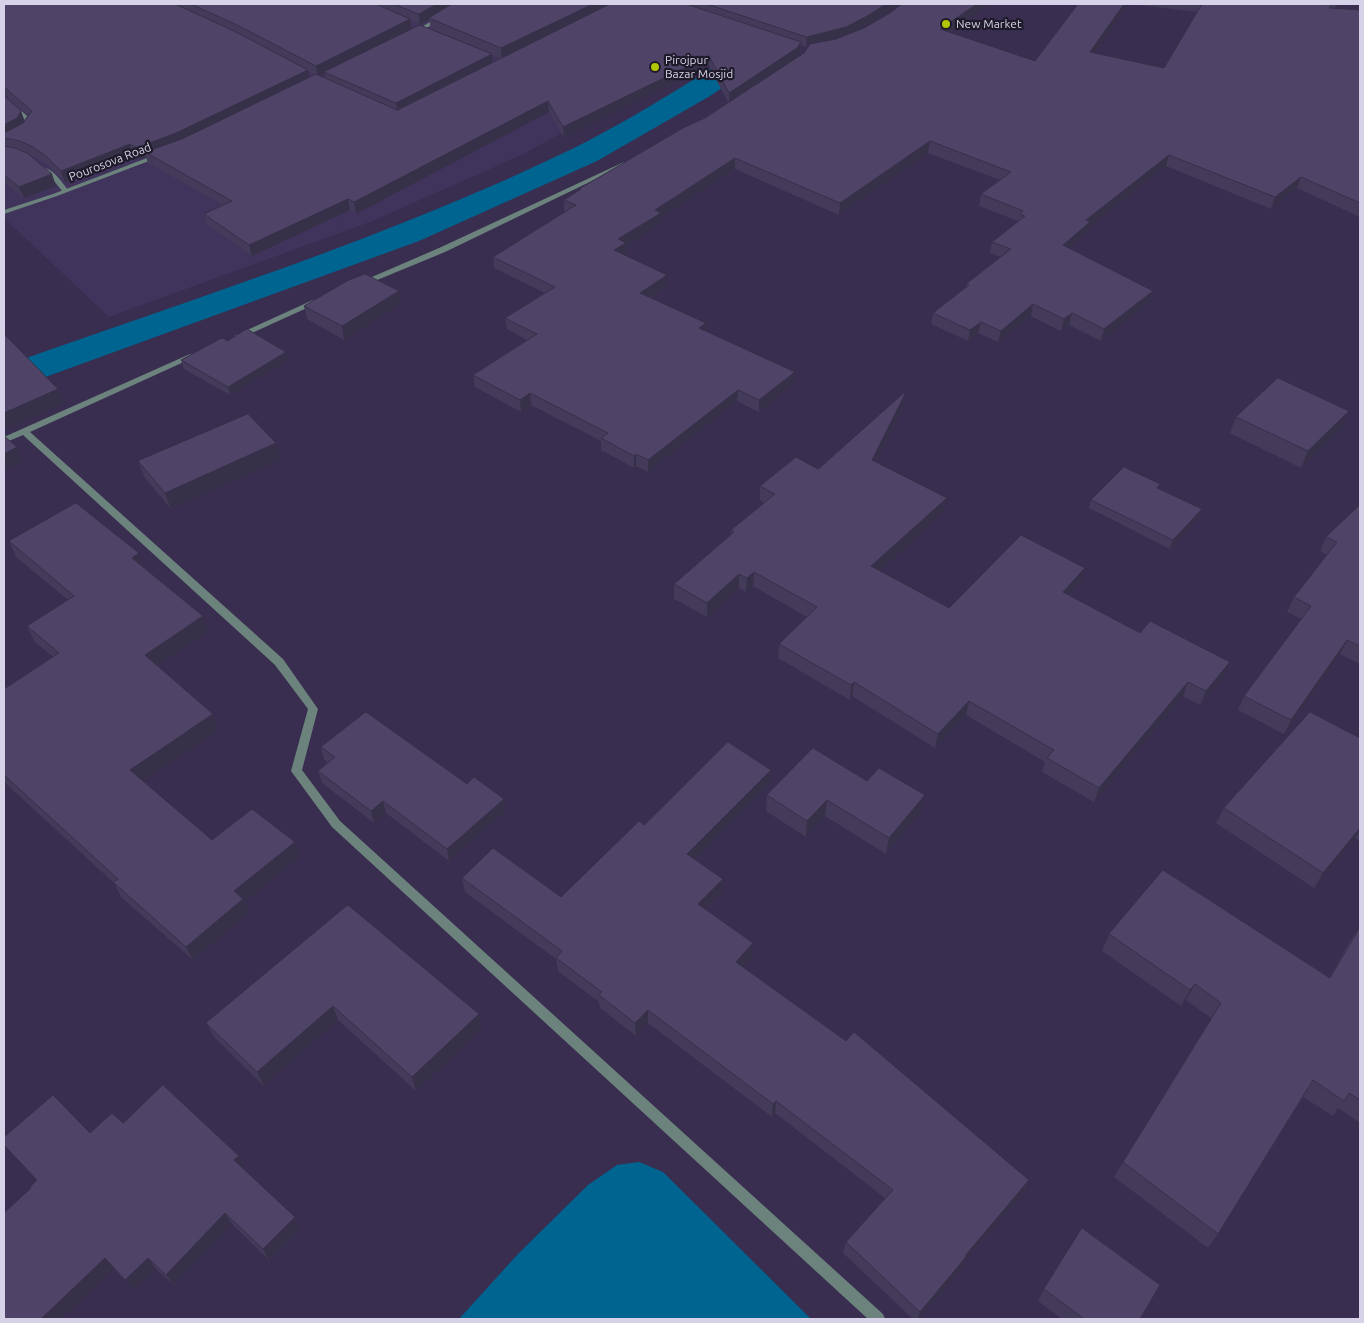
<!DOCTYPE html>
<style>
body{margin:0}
#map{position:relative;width:1364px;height:1323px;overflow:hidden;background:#392e50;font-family:Ubuntu,sans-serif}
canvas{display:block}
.frame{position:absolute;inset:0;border:5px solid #d7d2e7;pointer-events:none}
</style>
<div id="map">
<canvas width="1364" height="1323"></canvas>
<div class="frame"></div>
</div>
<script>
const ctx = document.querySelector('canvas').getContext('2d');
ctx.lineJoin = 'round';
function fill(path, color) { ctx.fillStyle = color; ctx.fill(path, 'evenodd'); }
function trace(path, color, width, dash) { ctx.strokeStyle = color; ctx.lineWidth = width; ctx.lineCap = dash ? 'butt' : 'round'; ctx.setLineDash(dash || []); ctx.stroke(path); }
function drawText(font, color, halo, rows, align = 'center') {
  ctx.font = font + ' Ubuntu,sans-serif'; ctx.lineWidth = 4.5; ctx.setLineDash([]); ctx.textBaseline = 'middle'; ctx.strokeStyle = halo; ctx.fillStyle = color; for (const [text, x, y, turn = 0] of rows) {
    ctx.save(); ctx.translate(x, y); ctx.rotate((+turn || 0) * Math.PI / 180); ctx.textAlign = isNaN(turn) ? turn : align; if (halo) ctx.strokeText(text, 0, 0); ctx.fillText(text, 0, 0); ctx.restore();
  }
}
fill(new Path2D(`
 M4,4H650L736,34L524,154L370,222L109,317L4,218Z`), '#40335c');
fill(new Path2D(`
 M639,1162L663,1172L811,1319H459L518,1254L588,1185L617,1165Z`), '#006490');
fill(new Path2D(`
 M810,4H842L838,10L710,96L597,161L419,241L18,387L4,391V366C195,298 391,237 574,148C656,107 733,54 810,4Z`), '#006490');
fill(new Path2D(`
 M4,96L33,121L34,122L29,128H25L24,127L27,122L4,101Z
 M624,162L629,163L445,252L365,285H362L358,283L439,248Z
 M39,167C52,166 61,181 69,191L67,192H63L50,176L39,169Z
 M313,300H316L320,302L241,338H235L234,336Z
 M190,354H196L197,356L30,432L283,659L318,709L302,770L340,821L883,1314L885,1319H868L332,827L291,771L308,709L275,665L23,435L4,443V437Z`), '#6c827c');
fill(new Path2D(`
 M459,4H466L417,34L412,33Z
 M160,153L162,154V156L57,196L4,214V210L53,194Z`), '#6c827c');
fill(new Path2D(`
 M4,4H901L868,25L858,30L864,28L890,13L902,4H990L949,32L1035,61L1094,53L1164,68L1197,12L1130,4H1341L1336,8L1360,10V217L1297,188L1271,209L1166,166L1088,228L1087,233L1069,248L1149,303L1101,341L1069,325L1061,331L1031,316L998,342L978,333L968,341L931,324L933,313L966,288V284L1001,257L990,253L992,242L1018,221L979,206L981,194L1000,180L928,153L839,215L735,169L661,218V224L626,246V254L624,255L667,275V287L651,298L706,323V331L795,372L794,383L759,412L737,401L648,472L636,466L634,468L601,450V441L531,405L521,412L475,387L473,375L527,340L507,329L505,318L545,293L494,268L493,257L566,212L564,211V200L579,190V189L705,118L728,102L709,66L564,138L549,112L356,214L350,210L252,256L207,225L204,214L222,205L148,163L146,157L140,159L133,155L65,182L50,167L37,158L30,155L56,186L24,198L4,183V96L24,121L28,115L4,94ZM429,19L431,29L459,41L412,29L410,20L420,25ZM801,45L806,47H808L804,53L798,57L800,53ZM492,55L500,58L492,62ZM308,71L314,75L309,77ZM325,73L326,79L320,76Z
 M399,291L401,304L344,340L307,319L304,306Z
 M227,341L288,360L230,395L184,369L181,360Z
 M903,408L876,462L944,512L879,571L949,608L1081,582L1069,596L1224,676L1200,705L1183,696L1094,802L1042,772L1045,762L966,715L935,748L852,696L850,700L778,658L779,644L807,617L753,586L746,592L739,588L707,617L674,599V584L731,534V530L764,503L760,500V486L818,469Z
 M1236,417L1342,428L1301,468L1230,433Z
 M276,443L281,460L171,509L145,478L138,461Z
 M1159,489L1202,509L1199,517L1170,549L1089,508L1091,500Z
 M1360,505V664L1340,654L1284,734L1238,710L1244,696L1302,619L1287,612L1294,597L1327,555L1320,551L1326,537Z
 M9,541L139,553L145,569L208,632L157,666L219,730L143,781L212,840L295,842L300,857L245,902L249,913L193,960L121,897L114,883L4,782V689L53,657L34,641L27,626L68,600L16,557Z
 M1360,738V841L1355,838L1314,888L1216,823L1224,808Z
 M321,747L467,784L504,799L506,811L449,861L386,813L374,823L322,783L318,771L328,762L324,760Z
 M867,781L925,795L922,811L886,854L825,816L806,837L766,811L767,795Z
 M770,784L695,860L722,892L706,910L753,943L752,957L743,967L1029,1180L1024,1192L965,1261L962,1268L919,1319H913L843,1253L846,1242L885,1198L775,1113L772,1117L648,1023L636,1036L600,1008L599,1002L558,971L556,959L465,892L462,878L561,897L644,825Z
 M348,905L479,1014L482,1029L416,1091L338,1020L264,1086L214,1037L206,1023Z
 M1360,927V1123L1338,1108L1333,1116L1303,1097L1218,1234L1208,1248L1114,1177L1211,1018L1186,1000L1181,1006L1102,951L1109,934L1329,978L1350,941Z
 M123,1123L239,1156L245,1168L243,1169L295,1217L301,1228L269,1260L232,1224L174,1285L156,1269L134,1290L114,1269L31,1188L37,1181L4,1145L90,1133Z
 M1044,1289L1140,1319H1062L1038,1301Z`), '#443a59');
fill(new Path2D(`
 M437,4H456L429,18V19L420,25L419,14Z
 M593,4H615L502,59L501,48Z
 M886,4H901L868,25L845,37L806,47L807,37Z
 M977,4H990L939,39L940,29Z
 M1124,4H1128L1088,63L1090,52Z
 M1337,4H1341L1335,9Z
 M410,19L412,30L324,72L325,73L318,77L316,66Z
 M801,42L800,53L797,59L729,103V93Z
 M492,54L493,63L398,112L396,103Z
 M709,56V66L564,138L563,127Z
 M308,70L310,81L179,144L145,152L146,157L140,159L137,148Z
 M548,101L549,112L356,214L354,202Z
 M21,111L25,122L4,138V125Z
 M930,141L928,153L839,215L840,203Z
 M130,144L133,155L65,182L61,171Z
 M1169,155L1166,166L1088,228L1087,233L1060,256L1063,245L1086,220Z
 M735,158V169L661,218V224L626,246V254L614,262V250L618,239L655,210Z
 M52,174L56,186L24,198L19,187Z
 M1301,177L1297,188L1271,209L1275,197Z
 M348,199L350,210L252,256L249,245Z
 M667,275V287L640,304V293Z
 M399,291L401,304L344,340L342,326Z
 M1153,291L1149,303L1101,341L1104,329Z
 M1033,304L1031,316L998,342L1001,331Z
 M1072,313L1069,325L1061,331L1064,319Z
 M981,322L978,333L968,341L970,330Z
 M706,323V334L699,328Z
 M286,352L288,360L230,395L228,387Z
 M795,372L794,383L759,412V400Z
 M58,389L64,403L4,430V413Z
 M738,390L737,401L648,472V460Z
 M530,393L531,405L521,412L520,400Z
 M905,394L903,408L870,474L872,460Z
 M1349,411L1342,428L1301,468L1308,451Z
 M276,443L281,460L171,509L165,493Z
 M17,447L23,461L4,471V454Z
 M636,454V466L634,468V456Z
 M947,498L944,512L869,581L871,566Z
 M1202,509L1199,517L1170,549L1173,540Z
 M139,553L145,569L132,558Z
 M1085,568L1081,582L1059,607L1063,592Z
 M754,572L753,586L746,592L747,578Z
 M739,574V588L707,617V603Z
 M203,616L208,632L151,670L145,655Z
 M1347,640L1340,654L1284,734L1291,720Z
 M1230,662L1224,676L1200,705L1206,691Z
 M854,682L852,696L850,700L851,685Z
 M1188,682L1183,696L1094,802L1099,788Z
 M969,701L966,715L935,748L938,734Z
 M213,714L219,730L137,785L130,770Z
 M771,770L770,784L687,868V854Z
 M925,795L922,811L886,854L889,838Z
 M504,799L506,811L449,861L447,849Z
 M827,800L825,816L806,837L807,821Z
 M383,801L386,813L374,823L371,811Z
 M1360,828V830L1355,838L1314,888L1323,873Z
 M295,842L300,857L245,902L249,913L193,960L186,947L234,891Z
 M723,879L722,892L698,918V904Z
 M753,943L752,957L735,975L736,962Z
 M1195,984L1186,1000L1181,1006L1190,990Z
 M333,1006L338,1020L264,1086L257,1072Z
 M648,1010V1023L636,1036L635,1023Z
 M479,1014L482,1029L416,1091L412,1077Z
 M776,1101L775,1113L772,1117L773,1104Z
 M239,1156L245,1168L241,1172L234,1160Z
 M1029,1180L1024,1192L965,1261L962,1268L919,1319H918L920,1312L965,1256Z
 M225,1213L232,1224L174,1285L166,1275Z
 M295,1217L301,1228L269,1260L263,1249Z
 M105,1258L114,1269L61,1319H41Z
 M148,1258L156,1269L134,1290L125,1280Z`), '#373049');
const building = new Path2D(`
 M4,4H175L232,30L308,70L176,133L137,148L130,144L61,171L46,156L33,147L20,141L4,138V133L23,123L32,111L4,87Z
 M191,4H376L410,19L316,66L237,25Z
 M394,4H437L419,14Z
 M452,4H593L501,48L429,18Z
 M610,4H686L801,42L797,48L729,93L709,56L563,127L548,101L354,202L348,199L249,245L204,214L232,201L145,152L182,139L316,74L397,110Z
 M707,4H886L869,15L846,27L807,37Z
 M902,4H977L940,29L1035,61L1078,4H1124L1090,52L1164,68L1202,4H1321L1332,5L1329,8L1360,10V203L1301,177L1275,197L1169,155L1086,220L1090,222L1063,245L1153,291L1104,329L1072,313L1064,319L1033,304L1001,331L981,322L970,330L933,313L969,285L966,284L1011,249L992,242L1025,216L1020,214L1023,211L981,194L1011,172L930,141L840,203L735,158L655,210L661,213L618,239L626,243L614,250L667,275L640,293L706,323L699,328L795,372L759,400L738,390L648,460L636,454L634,456L601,438L608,433L530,393L520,400L473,375L537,334L505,318L555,287L493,257L576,205L564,200L581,189H579L683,128L705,118L804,53L810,44L836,39L864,28L890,13Z
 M420,25L492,54L396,103L324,72Z
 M4,96L21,111L17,118L4,125Z
 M4,146L15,148L27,153L52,174L19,187L4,175Z
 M365,274L399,291L342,326L304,306L347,281Z
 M247,329L286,352L228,387L181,360L220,339L223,338L227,341Z
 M4,334L58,389L4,413Z
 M1278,378L1349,411L1308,451L1236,417Z
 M904,393L905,394L872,460L947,498L871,566L949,608L1021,535L1085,568L1063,592L1140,633L1150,621L1230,662L1206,691L1188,682L1099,788L1047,758L1054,750L969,701L938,734L854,682L851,685L779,644L817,607L754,572L747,578L739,574L707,603L674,584L734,532L731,530L775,494L760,486L796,457L818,469Z
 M248,414L276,443L165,493L138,461Z
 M4,436L17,447L4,454Z
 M1124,467L1160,484L1157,488L1202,509L1173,540L1091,500Z
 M76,503L139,553L132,558L203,616L145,655L213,714L130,770L212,840L252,809L295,842L234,891L243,899L186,947L113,882L118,879L4,775V689L59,653L27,626L74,596L9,541Z
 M1360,505V646L1347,640L1291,720L1244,696L1311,606L1294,597L1337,542L1326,537Z
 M366,712L467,784L474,777L504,799L447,849L383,801L371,811L318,771L335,757L321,747Z
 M1310,712L1360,738V828L1323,873L1224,808Z
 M728,742L771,770L687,854L723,879L698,904L753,943L736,962L846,1041L854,1032L1029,1180L965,1256L966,1257L920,1312L846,1242L893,1190L776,1101L773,1104L648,1010L635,1023L599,995L602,992L556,958L562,951L462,878L493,848L561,897L639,821L644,825Z
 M813,748L867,781L879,768L925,795L889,838L827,800L807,821L767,795Z
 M1163,870L1330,978L1360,927V1100L1349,1093L1344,1101L1313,1080L1218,1234L1123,1162L1221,1003L1195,984L1190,990L1109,934Z
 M348,905L479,1014L412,1077L333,1006L257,1072L206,1023Z
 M163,1085L239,1156L234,1160L295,1217L263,1249L225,1213L166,1275L148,1258L125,1280L105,1258L41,1319H4V1213L31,1188L30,1187L37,1180L4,1145V1137L53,1095L90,1133L112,1113L123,1123Z
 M1082,1228L1160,1285L1140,1319H1084L1044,1289Z`);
fill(building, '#4f4468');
trace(building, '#373049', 1);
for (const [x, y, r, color] of [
 [946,24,5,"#b1c500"],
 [655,67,5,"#b1c500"]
]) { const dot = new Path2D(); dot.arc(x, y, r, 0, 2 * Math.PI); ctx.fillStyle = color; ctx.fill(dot); trace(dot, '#1e1a29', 2); }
drawText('12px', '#d7d2e7', '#1e1a29', [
 ["New Market",956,24],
 ["Pirojpur",665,60],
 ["Bazar Mosjid",665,74]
], 'left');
drawText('12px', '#d7d2e7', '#1e1a29', [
 ["Pourosova Road",110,162,-21]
]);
</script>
